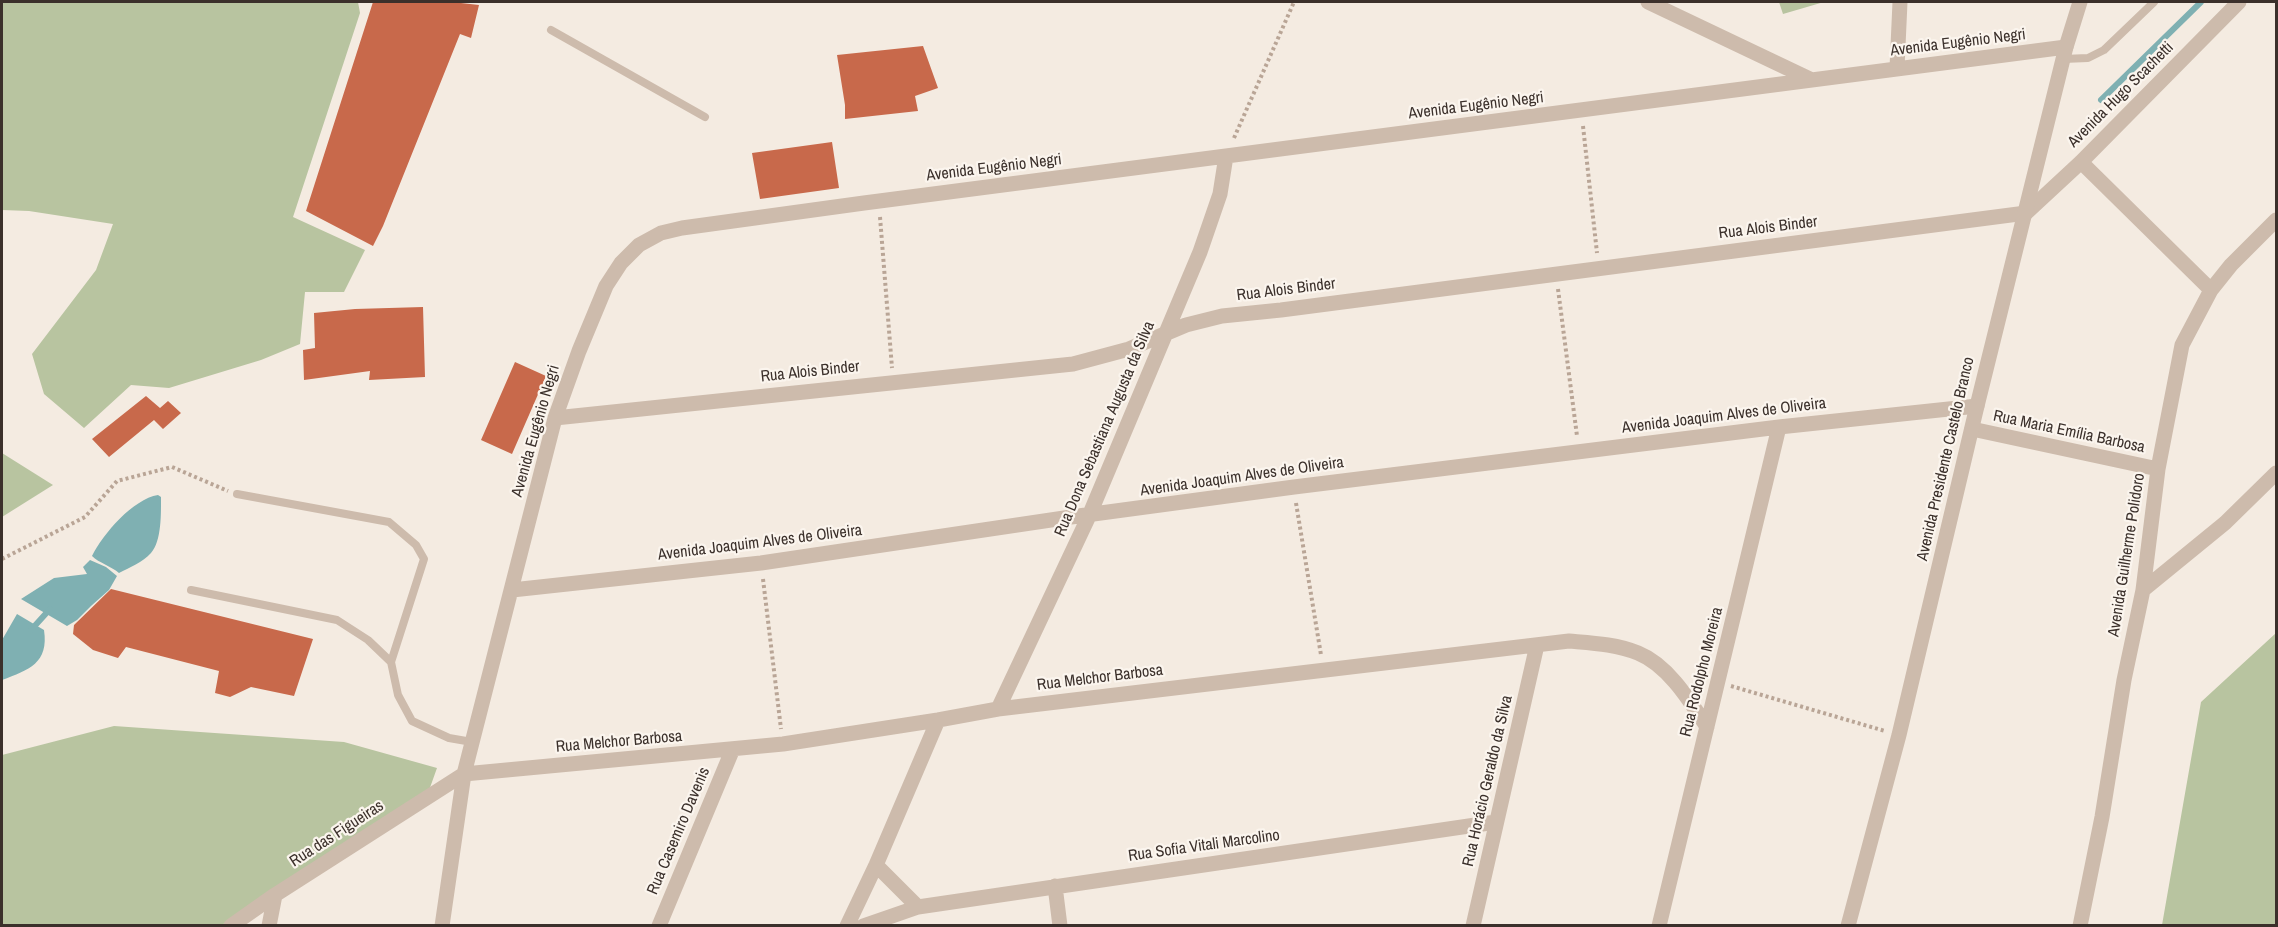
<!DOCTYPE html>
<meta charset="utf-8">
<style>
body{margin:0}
#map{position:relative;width:2278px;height:927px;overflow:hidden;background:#f4ebe1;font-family:"Archivo Narrow",sans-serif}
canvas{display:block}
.frame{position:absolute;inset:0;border:3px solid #3b302b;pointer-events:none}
</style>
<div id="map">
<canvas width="2278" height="927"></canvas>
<div class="frame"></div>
</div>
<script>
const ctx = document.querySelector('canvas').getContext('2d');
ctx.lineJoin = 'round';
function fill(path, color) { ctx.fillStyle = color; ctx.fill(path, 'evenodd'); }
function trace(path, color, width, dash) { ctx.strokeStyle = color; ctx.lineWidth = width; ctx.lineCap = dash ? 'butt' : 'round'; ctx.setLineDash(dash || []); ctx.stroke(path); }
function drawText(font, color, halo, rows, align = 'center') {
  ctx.font = font + ' "Archivo Narrow",sans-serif'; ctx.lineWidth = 4.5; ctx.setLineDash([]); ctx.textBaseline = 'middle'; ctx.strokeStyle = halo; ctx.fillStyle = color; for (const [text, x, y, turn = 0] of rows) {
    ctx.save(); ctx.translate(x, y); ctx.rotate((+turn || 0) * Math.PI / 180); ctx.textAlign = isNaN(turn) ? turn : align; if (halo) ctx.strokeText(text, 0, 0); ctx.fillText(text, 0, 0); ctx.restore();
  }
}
fill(new Path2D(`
 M2,2H358L360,13L293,217L365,250L344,292H305L300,344L261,360L169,388L131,385L84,428L44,394L32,354L96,270L113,224L29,211L2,210Z
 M1779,2H1824L1783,14Z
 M2,453L53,485L2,517Z
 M2276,633V925H2162L2201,702Z
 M114,726L344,742L437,768L427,796L355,838L222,925L2,926V755Z`), '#b8c4a0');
fill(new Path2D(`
 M158,495L161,497C161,512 162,541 151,553C143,562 129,568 119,573C111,566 99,563 92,556C103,534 133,499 158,495Z
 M90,560L106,567L117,576L109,590L91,606L77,620L67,626L21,599L54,578L87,574L83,567Z
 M17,614L44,630C49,663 29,670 2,680V640Z`), '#7fb0b2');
trace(new Path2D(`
 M2101,100L2201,2
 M31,630L50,609`), '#7fb0b2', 6);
fill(new Path2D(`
 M373,2H452L479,5L471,38L460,34L383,226L373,246L306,211Z
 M923,46L938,88L915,96L918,111L845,119V105L837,55Z
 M832,142L839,188L760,199L752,153Z
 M423,307L425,377L369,380L370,371L304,380L303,350L315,348L314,313L355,309Z
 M515,362L546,376L512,454L481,440Z
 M146,396L160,408L168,401L181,413L163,429L154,420L109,457L92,439Z
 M111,589L313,639L294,696L251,687L230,697L215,693L219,671L126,647L118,658L93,650L73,634L74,625Z`), '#c8694b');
trace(new Path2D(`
 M1583,126L1597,253
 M1234,138L1294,2
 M880,217L892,368
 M1558,289L1577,436
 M1296,503L1321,655
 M2,559L85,517L117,481L172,467L228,491
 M763,579L781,729
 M1731,686L1885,731`), '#b9a596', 4, [3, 3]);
trace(new Path2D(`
 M551,30L705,117
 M2063,59L2088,58L2104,50L2154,2
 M237,494L389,522L416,545L424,559L391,662L398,695L412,721L449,738L472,742
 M191,590L337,620L368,640L391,662`), '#cdbbac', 8);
trace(new Path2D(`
 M1648,2L1812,80
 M1897,68L1900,2
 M2081,162L2211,290
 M555,418L1073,364L1129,349L1186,325L1222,316L1281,310L2026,213L2081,162L2239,2
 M1972,429L2158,469
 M512,590L761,563L1071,517L1294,487L1779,427L1977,406
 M2143,590L2225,523L2276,473
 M998,709L1089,516L1200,252L1220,194L1226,156
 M876,865L918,907
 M1055,886L1060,926
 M231,926L275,895L464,774L783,744L938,720L998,709L1569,641C1592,643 1616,644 1638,653C1668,665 1690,701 1707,727
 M269,926L275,895
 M442,926L464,774L555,418L579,351L606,286L621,263L639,245L661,233L682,228L864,203L2066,47
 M659,926L732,751
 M847,926L876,865L938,720
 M863,926L918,907L1496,822
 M1473,926L1537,645
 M1659,926L1779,427
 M2080,926L2102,817L2124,680L2143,590L2158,469L2182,345L2211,290L2231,265L2276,220`), '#cdbbac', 15);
trace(new Path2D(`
 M1848,926L1899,735L1977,406L2066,47L2080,2`), '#cdbbac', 15);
drawText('16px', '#3b302b', '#fbf5ee', [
 ["Avenida Eugênio Negri",1958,43,-7],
 ["Avenida Hugo Scachetti",2121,95,-45],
 ["Avenida Eugênio Negri",1476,106,-7],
 ["Avenida Eugênio Negri",994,168,-7],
 ["Rua Alois Binder",1768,228,-7],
 ["Rua Alois Binder",1286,290,-7],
 ["Rua Alois Binder",810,372,-6],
 ["Avenida Joaquim Alves de Oliveira",1724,416,-7],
 ["Rua Dona Sebastiana Augusta da Silva",1105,429,-67],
 ["Avenida Eugênio Negri",536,431,-74],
 ["Rua Maria Emília Barbosa",2069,432,12],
 ["Avenida Presidente Castelo Branco",1946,459,-77],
 ["Avenida Joaquim Alves de Oliveira",1242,477,-8],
 ["Avenida Joaquim Alves de Oliveira",760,543,-7],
 ["Avenida Guilherme Polidoro",2127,555,-81],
 ["Rua Rodolpho Moreira",1702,672,-76],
 ["Rua Melchor Barbosa",1100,678,-7],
 ["Rua Melchor Barbosa",619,742,-5],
 ["Rua Horácio Geraldo da Silva",1488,781,-77],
 ["Rua Casemiro Davenis",679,831,-67],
 ["Rua das Figueiras",337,834,-33],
 ["Rua Sofia Vitali Marcolino",1204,846,-8]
]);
</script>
